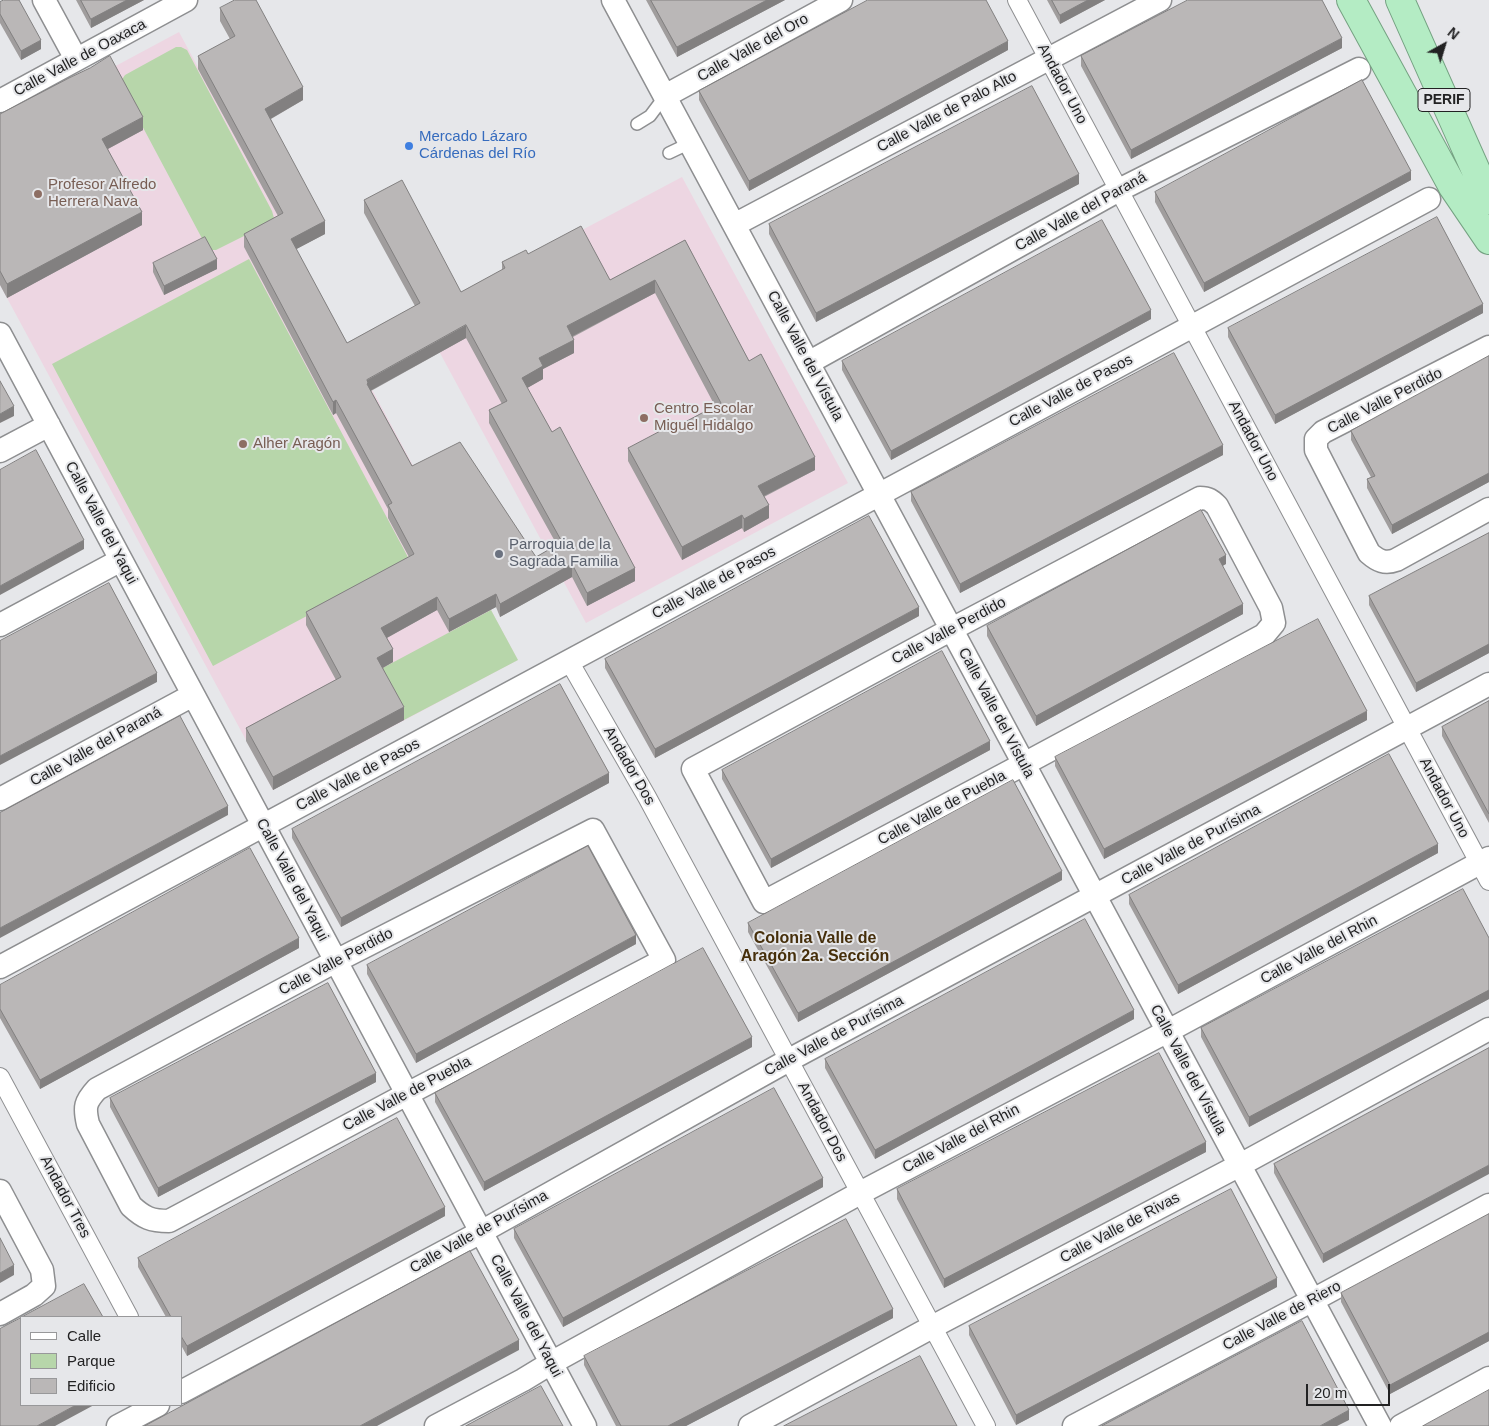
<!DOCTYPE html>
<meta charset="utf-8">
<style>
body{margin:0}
#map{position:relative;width:1489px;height:1426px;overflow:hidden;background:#e6e7ea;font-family:Helvetica,sans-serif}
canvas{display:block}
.legend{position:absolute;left:20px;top:1316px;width:162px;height:90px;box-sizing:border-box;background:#e6e7ea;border:1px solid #98989a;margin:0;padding:6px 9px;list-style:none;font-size:15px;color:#222223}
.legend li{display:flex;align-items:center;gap:10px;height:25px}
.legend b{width:25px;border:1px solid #98989a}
.north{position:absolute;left:1419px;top:20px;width:50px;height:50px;-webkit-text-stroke:4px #e6e7ea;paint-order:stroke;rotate:39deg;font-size:14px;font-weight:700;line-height:20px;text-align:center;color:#222223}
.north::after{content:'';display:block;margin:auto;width:18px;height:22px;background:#222223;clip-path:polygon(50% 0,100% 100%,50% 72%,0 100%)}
.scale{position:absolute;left:1306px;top:1384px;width:84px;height:22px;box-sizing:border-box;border:2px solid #222223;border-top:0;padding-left:6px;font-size:15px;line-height:18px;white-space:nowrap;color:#222223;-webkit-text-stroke:4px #e6e7ea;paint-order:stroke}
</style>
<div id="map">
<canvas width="1489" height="1426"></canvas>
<ul class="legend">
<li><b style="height:6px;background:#fff"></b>Calle</li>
<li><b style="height:14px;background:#b7d6aa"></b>Parque</li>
<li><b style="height:14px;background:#bab7b7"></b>Edificio</li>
</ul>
<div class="north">N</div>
<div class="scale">20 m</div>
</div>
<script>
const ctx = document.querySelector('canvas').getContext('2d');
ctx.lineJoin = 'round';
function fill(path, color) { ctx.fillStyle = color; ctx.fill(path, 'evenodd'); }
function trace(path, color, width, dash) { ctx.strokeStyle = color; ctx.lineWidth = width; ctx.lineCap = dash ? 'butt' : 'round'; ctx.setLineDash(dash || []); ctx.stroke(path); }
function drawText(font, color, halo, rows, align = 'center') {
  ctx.font = font + ' Helvetica,sans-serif'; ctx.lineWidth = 4; ctx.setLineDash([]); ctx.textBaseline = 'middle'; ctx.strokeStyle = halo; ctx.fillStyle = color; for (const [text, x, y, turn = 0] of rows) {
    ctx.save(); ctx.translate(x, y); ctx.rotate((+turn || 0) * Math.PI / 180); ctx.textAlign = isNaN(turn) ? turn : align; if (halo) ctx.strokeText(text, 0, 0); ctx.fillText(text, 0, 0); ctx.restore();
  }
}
fill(new Path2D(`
 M179,32L518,660L273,790L0,285V128Z
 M682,177L848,483L586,623L420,316Z`), '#edd6e2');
fill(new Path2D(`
 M176,47H181L187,50L272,211L274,218L272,222L216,250H210L206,246L122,88L121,81L125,75Z
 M249,259L410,561L213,666L52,364Z
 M491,610L518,660L404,720L377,671Z`), '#b7d6aa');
const service = new Path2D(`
 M637,124L650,116L665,96
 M669,153L690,143`);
const pedestrian = new Path2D(`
 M1017,0L1489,881
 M569,661L647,797L986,1426
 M0,1077L129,1317`);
const minor = new Path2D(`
 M44,0L76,59
 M613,0L1380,1426
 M665,96L841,0
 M0,101L186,0
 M734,225L1160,0
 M0,334L585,1426
 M1489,347L1323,432L1316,439V450L1369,553C1378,561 1385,564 1396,560L1489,509
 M808,363L1119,190L1359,69
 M0,451L49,425
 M1200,498C1208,498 1211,500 1217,506L1271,608L1274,623L1264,635L1024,764L764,902L693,769L952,629Z
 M0,625L121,560
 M0,799L193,695
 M593,830L664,960L407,1094L169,1221C151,1221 144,1218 131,1206L88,1124C84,1107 85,1102 97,1089L336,961Z
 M0,967L1429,199
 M0,1191L42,1270L44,1286L34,1295L0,1314
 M181,1392L481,1232L789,1060L1489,684
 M118,1426L158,1405
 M436,1426L523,1380L551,1363L860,1193L1168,1031L1489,858
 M750,1426L932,1327L1240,1165L1489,1029
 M1074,1426L1313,1300L1489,1205
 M1401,1426L1489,1378`);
const trunk = new Path2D(`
 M1351,0L1453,187L1489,240
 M1400,0L1489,200`);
trace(service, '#8e8f91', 14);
trace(pedestrian, '#8e8f91', 20);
trace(minor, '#8e8f91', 25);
trace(trunk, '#75a282', 30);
trace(service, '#fff', 11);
trace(pedestrian, '#fff', 18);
trace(minor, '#fff', 22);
trace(trunk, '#b4ecc4', 28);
fill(new Path2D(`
 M76,0H144L91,28Z
 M646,0H785L677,57Z
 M1047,0H1105L1060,24Z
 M0,2L41,49L21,60L0,23Z
 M220,8L303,100L271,119L325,234L296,249L347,343L415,306L364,213V200L461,292L502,270V262L528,254L610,280L685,240L749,361L815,470L764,497L769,518L744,532L742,528L682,560L628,461V448L668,431L715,406L655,293L573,337L574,353L543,369V379L527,388L635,581L587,606L572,577L500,617L496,607L449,632L437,610L387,638L393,662L383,668L404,720L273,790L246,741V728L336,680L306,625V612L409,557L388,518V509L336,413L333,415L244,247V234L278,216L198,69V56L230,39L220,21ZM466,338L502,404L489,410V423L557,545L536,557L412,466L371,391Z
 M1342,48L1131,159L1081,66V56Z
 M1008,50L749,191L699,100V91Z
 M0,114L143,130L108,149L142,225L7,298L0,285Z
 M1411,180L1204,292L1155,202V192Z
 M1079,184L816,322L769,234V224Z
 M153,263L217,269L164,295L153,272Z
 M1483,313L1275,424L1228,337V328Z
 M1151,319L891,460L842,370V361Z
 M1489,356V482L1392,534L1367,488V479L1371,477L1351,440V431Z
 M1223,455L960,593L911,501V492Z
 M1489,533V653L1416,692L1369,605V596Z
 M1226,564L1222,566L1243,614L1036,726L987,636V626Z
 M919,616L655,758L605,668V659Z
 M1489,701V823L1442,736V727Z
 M1367,720L1104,859L1055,766V757Z
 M990,750L771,868L722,779V770Z
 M609,783L341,927L292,838V829Z
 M1438,853L1178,994L1129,904V895Z
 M1062,880L798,1022L748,932V923Z
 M1489,938V999L1249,1127L1201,1037V1028Z
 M636,944L416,1063L367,974V965Z
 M299,948L40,1089L0,1018V985Z
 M1134,1019L875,1159L825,1068V1059Z
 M752,1047L484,1191L435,1102V1093Z
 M1489,1048L1323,1263L1274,1173V1164Z
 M376,1082L158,1197L110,1107V1098Z
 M1206,1152L944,1288L897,1199V1189Z
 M823,1187L563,1327L514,1238V1229Z
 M1489,1214V1341L1390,1394L1341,1302V1293Z
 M445,1216L187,1356L181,1345V1317H166L138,1267V1258Z
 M1277,1287L1016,1425L969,1335V1326Z
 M893,1318L686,1426H616L584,1365V1356Z`), '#a09d9d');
fill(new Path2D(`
 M127,0H144L91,28V19Z
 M767,0H785L677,57V47Z
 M1088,0H1105L1060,24V15Z
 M1342,38V48L1131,159V150Z
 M41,40V49L21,60V51Z
 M1008,41V50L749,191V181Z
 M303,87V100L265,122V109Z
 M143,117V130L102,152V139Z
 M1411,171V180L1204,292V283Z
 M1079,174V184L816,322V313Z
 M142,212V225L7,298V284Z
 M325,221V234L291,252V239Z
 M217,259V269L164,295V286Z
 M655,280V293L567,339V326Z
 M1483,304V313L1275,424V415Z
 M1151,310V319L891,460V451Z
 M466,325V338L368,392L367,380Z
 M574,340V353L543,369V379L522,391V378L539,358Z
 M336,400V413L333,415V402Z
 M14,406V416L0,423V414Z
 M1223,445V455L960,593V584Z
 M815,457V470L758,499V486Z
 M1489,473V482L1392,534V525Z
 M769,505V518L744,532V519Z
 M742,515V528L682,560V547Z
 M84,540V549L0,595V586Z
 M1226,555V564L1219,568V559Z
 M572,564V577L500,617V604Z
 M635,568V581L587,606V593Z
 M496,594V607L449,632V619Z
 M437,597V610L381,641V628Z
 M1243,604V614L1036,726V716Z
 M919,607V616L655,758V749Z
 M1489,644V653L1416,692V683Z
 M393,649V662L377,671V658Z
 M157,673V682L0,765V756Z
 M404,707V720L273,790V777Z
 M1367,711V720L1104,859V849Z
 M990,741V750L771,868V859Z
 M609,773V783L341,927V918Z
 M228,806V815L0,938V928Z
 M1438,844V853L1178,994V985Z
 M1062,871V880L798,1022V1013Z
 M636,935V944L416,1063V1054Z
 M299,938V948L40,1089V1080Z
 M1489,990V999L1249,1127V1117Z
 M1134,1010V1019L875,1159V1150Z
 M752,1037V1047L484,1191V1182Z
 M376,1073V1082L158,1197V1188Z
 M1206,1142V1152L944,1288V1279Z
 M1489,1165V1174L1323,1263V1254Z
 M823,1178V1187L563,1327V1318Z
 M445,1207V1216L187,1356V1346Z
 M14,1265V1275L0,1283V1273Z
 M1277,1278V1287L1016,1425V1415Z
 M893,1309V1318L686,1426H668Z
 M1489,1332V1341L1390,1394V1385Z
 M519,1340V1350L377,1426H360Z
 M76,1405H94L55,1426H37Z
 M1349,1410V1420L1337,1426H1320Z`), '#828080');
const building = new Path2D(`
 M4,0H19L41,40L21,51L0,14V2Z
 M81,0H127L91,19Z
 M235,0H256L303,87L265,109L325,221L291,239L347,343L420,303L364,200L402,180L461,292L505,268L502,262L526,250L528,254L581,226L610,280L685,240L749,361L761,354L815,457L758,486L769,505L744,519L742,515L682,547L628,448L666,428L668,431L721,403L655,280L567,326L574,340L539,358L543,366L522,378L552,432L560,427L635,568L587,593L572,564L500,604L496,594L449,619L437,597L381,628L393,649L377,658L404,707L273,777L246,728L341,677L306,612L414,554L388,505L392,503L336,400L333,402L244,234L283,213L198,56L235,36L220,8ZM466,325L507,401L489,410L562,542L536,557L460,442L412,466L367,384L368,383L367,380Z
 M651,0H767L677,47Z
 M868,0H986L1008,41L749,181L699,91Z
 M1052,0H1088L1060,15Z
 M1188,0H1322L1342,38L1131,150L1081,56Z
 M110,56L143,117L102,139L142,212L7,284L0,271V114L69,78L90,68Z
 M1362,80L1411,171L1204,283L1155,192Z
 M1032,86L1079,174L816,313L769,224Z
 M1437,217L1483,304L1275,415L1228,328Z
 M1102,220L1151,310L891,451L842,361Z
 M205,237L217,259L164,286L153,263Z
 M1174,353L1223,445L960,584L911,492Z
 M1489,356V473L1392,525L1367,479L1375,476L1351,431Z
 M0,381L14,406L0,414Z
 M36,450L84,540L0,586V470Z
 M1201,510L1226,555L1219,559L1243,604L1036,716L987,626Z
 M869,516L919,607L655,749L605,659Z
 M1489,533V644L1416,683L1369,596Z
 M109,583L157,673L0,756V641Z
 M1318,619L1367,711L1104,849L1055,757Z
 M942,651L990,741L771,859L722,770Z
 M560,684L609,773L341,918L292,829Z
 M1489,701V814L1442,727Z
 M180,716L228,806L0,928V813Z
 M1389,754L1438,844L1178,985L1129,895Z
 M1013,780L1062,871L798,1013L748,923Z
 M588,846L636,935L416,1054L367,965Z
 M250,848L299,938L40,1080L0,1009V985Z
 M1463,889L1489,938V990L1249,1117L1201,1028Z
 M1085,919L1134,1010L875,1150L825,1059Z
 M703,948L752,1037L484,1182L435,1093Z
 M328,983L376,1073L158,1188L110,1098Z
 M1489,1048V1165L1323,1254L1274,1164Z
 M1159,1053L1206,1142L944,1279L897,1189Z
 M774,1088L823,1178L563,1318L514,1229Z
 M397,1118L445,1207L187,1346L181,1336V1317H171L138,1258Z
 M1231,1189L1277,1278L1016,1415L969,1326Z
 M1489,1214V1332L1390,1385L1341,1293Z
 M846,1219L893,1309L668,1426H621L584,1356Z
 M0,1238L14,1265L0,1273Z
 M470,1251L519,1340L360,1426H145Z
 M84,1284L103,1317H22Z
 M21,1318V1405H76L37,1426H0V1329Z
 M1302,1321L1349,1410L1320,1426H1102Z
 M920,1356L957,1426H784Z
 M541,1386L563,1426H466Z
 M1489,1390V1426H1423Z`);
fill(building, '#bab7b7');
trace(building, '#828080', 1);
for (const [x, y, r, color] of [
 [409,146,5,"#3f7fe0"],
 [38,194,5,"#8d6e63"],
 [644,418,5,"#8d6e63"],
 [243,444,5,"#8d6e63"],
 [499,554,5,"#6b7280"]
]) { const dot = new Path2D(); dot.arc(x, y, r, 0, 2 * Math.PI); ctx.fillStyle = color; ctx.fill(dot); trace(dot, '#e6e7ea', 2); }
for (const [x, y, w] of [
 [1444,100,52]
]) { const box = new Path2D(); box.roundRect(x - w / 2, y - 11.5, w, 23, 4); ctx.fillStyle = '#e6e7ea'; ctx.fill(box); trace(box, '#222223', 1); }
drawText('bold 14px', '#222223', null, [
 ["PERIF",1444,100]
]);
drawText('15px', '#222223', '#e6e7ea', [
 ["Calle Valle del Oro",753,48,-29],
 ["Calle Valle de Oaxaca",80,58,-28],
 ["Andador Uno",1062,84,62],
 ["Calle Valle de Palo Alto",947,112,-28],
 ["Calle Valle del Paraná",1081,212,-29],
 ["Calle Valle del Vístula",805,356,62],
 ["Calle Valle de Pasos",1071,391,-28],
 ["Calle Valle Perdido",1385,401,-27],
 ["Andador Uno",1253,441,62],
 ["Calle Valle del Yaqui",101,523,62],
 ["Calle Valle de Pasos",714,583,-28],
 ["Calle Valle Perdido",949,631,-28],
 ["Calle Valle del Vístula",996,713,62],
 ["Calle Valle del Paraná",96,747,-29],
 ["Andador Dos",629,766,60],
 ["Calle Valle de Pasos",358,775,-28],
 ["Andador Uno",1444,798,62],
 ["Calle Valle de Puebla",942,808,-28],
 ["Calle Valle de Purísima",1191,845,-28],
 ["Calle Valle del Yaqui",292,880,62],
 ["Calle Valle del Rhin",1319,950,-28],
 ["Calle Valle Perdido",336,962,-28],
 ["Calle Valle de Purísima",834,1036,-28],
 ["Calle Valle del Vístula",1188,1070,62],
 ["Calle Valle de Puebla",407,1094,-28],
 ["Andador Dos",822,1122,62],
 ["Calle Valle del Rhin",961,1139,-28],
 ["Andador Tres",65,1197,62],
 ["Calle Valle de Rivas",1120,1228,-28],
 ["Calle Valle de Purísima",479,1232,-29],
 ["Calle Valle del Yaqui",526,1316,62],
 ["Calle Valle de Riero",1282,1316,-28]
]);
drawText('15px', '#366cbe', '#e6e7ea', [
 ["Mercado Lázaro",419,137],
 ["Cárdenas del Río",419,154]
], 'left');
drawText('15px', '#785e54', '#e6e7ea', [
 ["Profesor Alfredo",48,185],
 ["Herrera Nava",48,202],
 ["Centro Escolar",654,409],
 ["Miguel Hidalgo",654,426],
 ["Alher Aragón",253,444]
], 'left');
drawText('15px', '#5b616d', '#e6e7ea', [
 ["Parroquia de la",509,545],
 ["Sagrada Familia",509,562]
], 'left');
drawText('bold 16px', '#462f0b', '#e6e7ea', [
 ["Colonia Valle de",815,939],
 ["Aragón 2a. Sección",815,957]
]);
</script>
